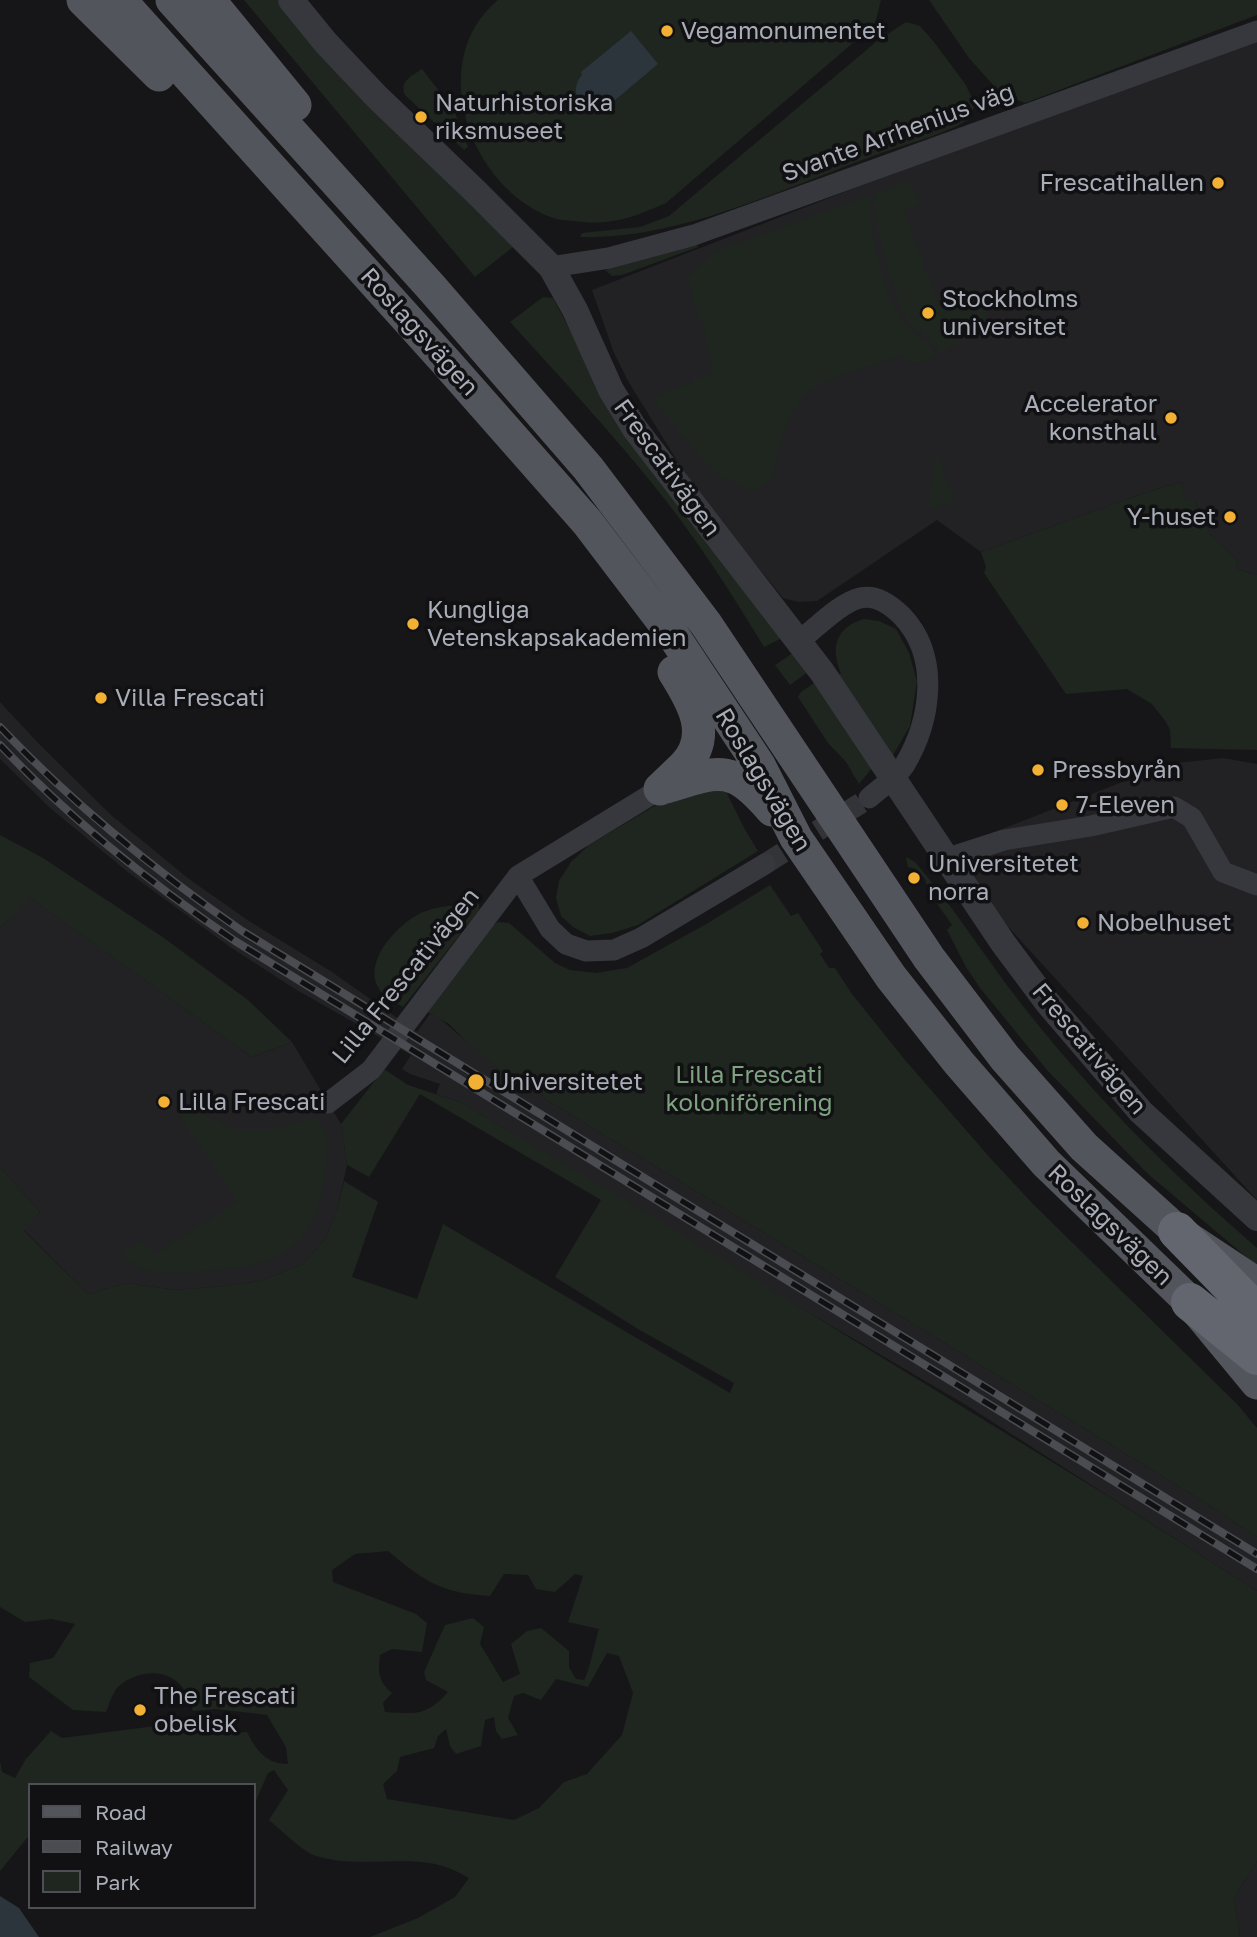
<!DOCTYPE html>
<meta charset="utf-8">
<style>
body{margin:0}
#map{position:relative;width:1257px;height:1937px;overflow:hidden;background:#161618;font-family:"Golos Text",sans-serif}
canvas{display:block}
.legend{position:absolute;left:28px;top:1783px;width:228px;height:126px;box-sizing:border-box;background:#111113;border:2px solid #4d4f55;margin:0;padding:9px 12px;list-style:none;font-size:21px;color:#a8adb8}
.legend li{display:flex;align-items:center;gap:14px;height:35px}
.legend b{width:35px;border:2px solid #4d4f55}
</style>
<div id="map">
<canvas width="1257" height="1937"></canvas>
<ul class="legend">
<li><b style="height:9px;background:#53555c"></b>Road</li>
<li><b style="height:9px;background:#4a4c52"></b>Railway</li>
<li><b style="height:19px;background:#1e261f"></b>Park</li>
</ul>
</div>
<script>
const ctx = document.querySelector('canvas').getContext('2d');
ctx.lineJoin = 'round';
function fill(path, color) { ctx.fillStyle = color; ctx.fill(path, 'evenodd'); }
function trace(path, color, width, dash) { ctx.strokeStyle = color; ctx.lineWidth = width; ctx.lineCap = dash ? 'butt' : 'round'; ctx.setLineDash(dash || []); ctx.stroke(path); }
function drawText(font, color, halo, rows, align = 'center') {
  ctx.font = font + ' "Golos Text",sans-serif'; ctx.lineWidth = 7; ctx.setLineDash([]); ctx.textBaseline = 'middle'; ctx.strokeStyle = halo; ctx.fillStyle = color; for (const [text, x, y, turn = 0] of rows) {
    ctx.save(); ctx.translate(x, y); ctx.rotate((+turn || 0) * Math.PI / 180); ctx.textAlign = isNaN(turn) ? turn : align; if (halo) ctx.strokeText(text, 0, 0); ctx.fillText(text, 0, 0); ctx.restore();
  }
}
fill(new Path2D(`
 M1257,32V575L1236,569L1237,560L1211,535L1194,499L1185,500L1181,482L1147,492L981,552L937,520L817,601L799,602L783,598L692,485L628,381L614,353L592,290Z
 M0,702L40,745L111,815L189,879L249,921L332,972L417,1032L430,1014L438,1017L507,1076L543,1090L542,1097L1190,1493L1257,1537V1591L966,1405L784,1298L462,1103L436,1094L440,1084L410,1074L402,1069L411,1055L295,989L230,947L129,873L50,808L0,759Z
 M1223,758L1257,764V1200L941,853L1168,764Z
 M28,896L252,1057L292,1042L341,1124L347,1165L337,1210L326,1238L303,1264L260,1281L223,1286L176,1290L126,1283L88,1294L24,1230L40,1212L0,1167V928Z
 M1257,1861V1937H1240L1234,1898Z`), '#222225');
fill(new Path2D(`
 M244,0H278L356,92L513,247L475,277Z
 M498,0H881L875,24L666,203C632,218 611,226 574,221C567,220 559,220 553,218C470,189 424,61 498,0Z
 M929,0H1257V15L1025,103L1002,95L969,58Z
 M906,22L920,26L934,42L966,85L975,105L968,120C939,137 904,144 873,156C782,189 678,240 580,237L582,233L640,227L669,216L877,41Z
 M422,69L454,110L468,147L464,150L405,95C399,81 412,76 422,69Z
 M910,181L921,204L904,211L939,307L996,288L985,320L941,354C931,338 914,330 904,315C900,309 899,301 896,294C885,263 875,227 874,194Z
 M871,195C867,224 882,291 899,315C909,328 923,339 934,351L935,356L914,364L901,355C875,366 826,376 806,394C788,410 776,455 773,478L753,492L715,473L652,399L713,372L703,323L699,319L687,279L714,252Z
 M696,245L698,247L622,275L612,276L605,270Z
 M543,297L553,298L603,393L782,638L764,647C732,594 698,541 659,492C612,433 561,378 510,322Z
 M935,457H939L955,501L931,509L929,504Z
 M1181,482L1185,499H1194L1211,535L1237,560L1236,569L1257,575V750L1171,748L1170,730L1166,722L1152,704L1127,689L1066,694L984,573L986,567L981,552L1147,492Z
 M864,619L879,621L896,629L909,653L917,681L910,726L892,757L837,675L841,673C830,647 836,627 864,619Z
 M793,653L808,672L790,685L775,665Z
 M814,683L872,768L859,784L846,762L828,743L798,697L801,692Z
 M725,789L744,828L758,851L638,925L612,933L590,936L573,927L561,916L556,898L559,881L571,862L589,845L681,790Z
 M0,835L43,858L164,938L248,1000L292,1042L252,1057L29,897L0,928Z
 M906,857L915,862L925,874C962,919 993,969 1030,1015C1098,1100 1175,1177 1257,1248V1266L1148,1174L1047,1070L980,988L966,967L947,930L952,925L929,892L925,879L916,869L908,867Z
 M770,885L791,916L798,913L823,951L820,954L829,968H835L852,994L905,1060L992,1160L1034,1205L1237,1404L1257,1428V1537L1190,1493L542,1097L543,1090L507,1076L471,1046L449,1024L427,1012L490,927L498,922L509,923L555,963L570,970L596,973L627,968L708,923Z
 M472,902L479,904V910L403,1007C394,1002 383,997 378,987C364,961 396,927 417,915C429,908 446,906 460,905L443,929L453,937L470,915L463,909L467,904Z
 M384,1069L408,1085L462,1103L653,1217L1111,1498L1257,1591V1861L1234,1898L1240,1937H370L418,1918L455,1897L469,1878C418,1846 370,1872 316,1856C303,1852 281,1830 269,1820L288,1790L274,1770L268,1773L254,1805V1785H30V1838H27L0,1871V1761L2,1772L15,1778L26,1759L51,1731L62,1738L179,1723L202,1735L247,1732C256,1750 266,1764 288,1764L286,1747L267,1715L216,1709L193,1711C191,1704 188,1697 185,1691C170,1666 136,1670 118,1687C112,1693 109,1705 106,1712L73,1710L29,1677L30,1663L53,1658L75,1624L51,1619L25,1622L0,1607V1167L40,1212L24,1231L88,1294L126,1283L176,1290L223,1286L260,1281L303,1264L326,1238L337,1210L344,1181L378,1202L352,1277L417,1299L443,1224L730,1393L734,1383L638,1329L555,1277L601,1200L420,1094L369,1177L347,1165L341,1124ZM388,1551C425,1582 441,1593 490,1596L504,1574L528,1575L536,1589L555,1592L575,1574L583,1576L568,1622L599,1629C595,1641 589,1673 584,1680L576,1679L569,1667V1651L541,1628L527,1631L511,1644L520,1674L503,1682L480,1644L484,1627L473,1618L445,1625L424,1672L426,1680L448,1692C427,1716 416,1714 385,1712L383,1703L392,1693C378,1681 378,1673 380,1655L392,1649L422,1652L427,1623L416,1614L333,1582L332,1570L355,1554ZM607,1653L619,1656L633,1693L622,1735L587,1774L564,1782L539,1808L514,1820L387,1799L383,1784L397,1771L400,1757L434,1748L438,1736L446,1729L450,1746L456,1754L481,1746L485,1720L494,1717L496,1731L502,1739L518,1735L508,1718L514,1696L523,1693L541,1700L556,1679L588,1687Z
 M187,1107L234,1129H274L316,1118C329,1129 328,1147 326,1163C323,1188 319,1219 300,1238C293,1246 279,1256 269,1260C250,1269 178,1275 157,1272C142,1270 130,1263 119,1253L142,1240L155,1255L238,1201L176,1111Z`), '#1e261f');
fill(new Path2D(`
 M631,31L658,64L608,106L606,103C585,117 566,93 582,75L581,72Z
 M0,1896L19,1908L39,1937H0Z`), '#2c353c');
trace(new Path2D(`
 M765,864L869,798`), '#333438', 21, [21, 10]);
trace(new Path2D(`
 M551,267L609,258L694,235L1257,31
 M799,641C815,629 841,602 860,598C876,594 891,605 902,616C941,657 931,721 904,766C896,778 880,788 869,798
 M945,859L1004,840L1091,826L1174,807L1192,818L1223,872L1257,885
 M518,876L550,929L566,944L586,951L614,950L641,938L765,864
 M328,1103L371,1070L518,876L660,789`), '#37383d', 21);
trace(new Path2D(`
 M291,0L326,43L376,96L476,192L551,267L575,310L611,390L635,429L822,672L1003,943L1047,1002L1141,1112L1257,1218`), '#37383d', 26);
trace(new Path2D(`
 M83,0L159,75
 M120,0L446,362L587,522L673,635L759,765L796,838L891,977L959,1063L1046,1163L1190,1302L1257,1383
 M172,0L431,287L588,468L706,624L929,958L1005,1058L1084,1147L1177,1231L1257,1284
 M209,0L295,105
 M666,787C720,770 732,764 772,810
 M660,789C668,781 676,774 684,766C713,736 693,702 674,672`), '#53555c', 33);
trace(new Path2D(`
 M1177,1231L1257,1313
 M1190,1302L1257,1356`), '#63666e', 38);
const rail = new Path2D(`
 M0,727C74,805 154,870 242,931L1257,1554
 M0,745C71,820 150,883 235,941L1257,1569`);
trace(rail, '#4a4c52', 8);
trace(rail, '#111113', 5, [16]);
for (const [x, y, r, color] of [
 [667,31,7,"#f2b134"],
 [421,117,7,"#f2b134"],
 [1218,183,7,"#f2b134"],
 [928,313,7,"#f2b134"],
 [1171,418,7,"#f2b134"],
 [1230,517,7,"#f2b134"],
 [413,624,7,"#f2b134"],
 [101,698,7,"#f2b134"],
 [1038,770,7,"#f2b134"],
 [1062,805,7,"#f2b134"],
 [914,878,7,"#f2b134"],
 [1083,923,7,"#f2b134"],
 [476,1082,9,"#f2b134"],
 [164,1102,7,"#f2b134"],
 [140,1710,7,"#f2b134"]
]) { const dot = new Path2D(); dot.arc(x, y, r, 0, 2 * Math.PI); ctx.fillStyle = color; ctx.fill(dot); trace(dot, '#111113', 2.5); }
drawText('24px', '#a8adb8', '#111113', [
 ["Vegamonumentet",681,31],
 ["Naturhistoriska",435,103],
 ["riksmuseet",435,131],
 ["Frescatihallen",1204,183,"right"],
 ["Stockholms",942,299],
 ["universitet",942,327],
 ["Accelerator",1157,404,"right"],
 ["konsthall",1157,432,"right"],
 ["Y-huset",1216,517,"right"],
 ["Kungliga",427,610],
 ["Vetenskapsakademien",427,638],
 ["Villa Frescati",115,698],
 ["Pressbyrån",1052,770],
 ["7-Eleven",1076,805],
 ["Universitetet",928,864],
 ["norra",928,892],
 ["Nobelhuset",1097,923],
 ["Universitetet",492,1082],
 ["Lilla Frescati",178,1102],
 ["The Frescati",154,1696],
 ["obelisk",154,1724]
], 'left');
drawText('24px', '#a8adb8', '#111113', [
 ["Svante Arrhenius väg",898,133,-20],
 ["Roslagsvägen",419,332,48],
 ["Frescativägen",667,468,54],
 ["Roslagsvägen",763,780,59],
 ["Lilla Frescativägen",406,976,-51],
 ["Frescativägen",1089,1049,50],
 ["Roslagsvägen",1110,1225,44]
]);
drawText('24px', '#7fa381', '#111113', [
 ["Lilla Frescati",749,1075],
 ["koloniförening",749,1103]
]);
</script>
